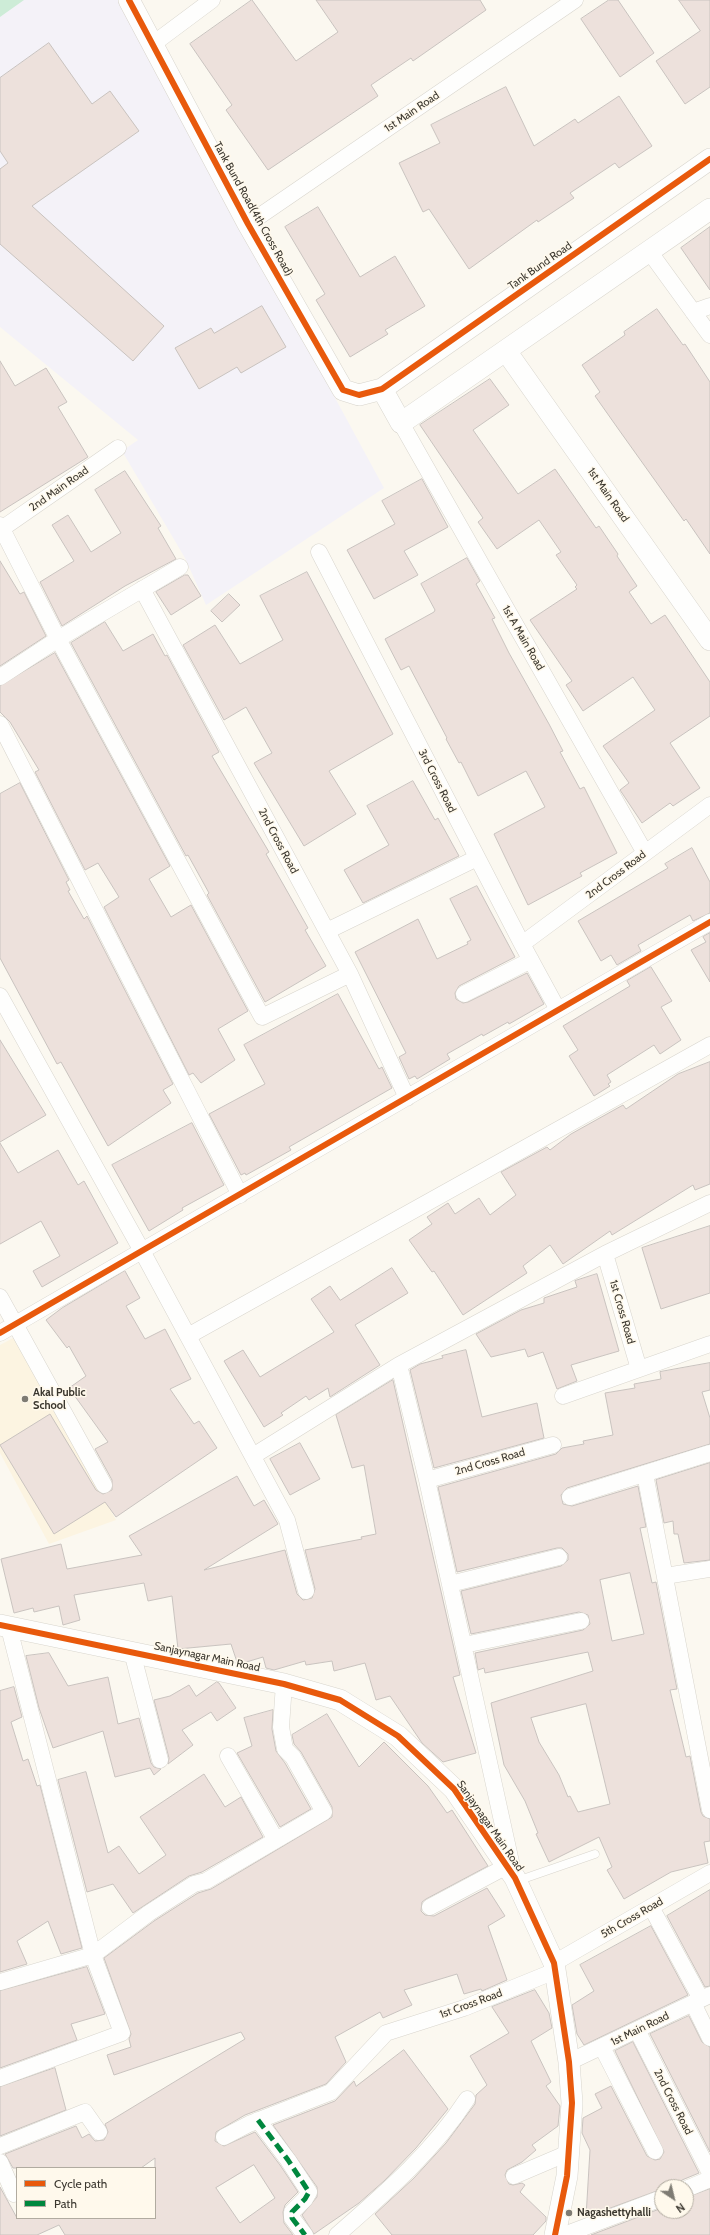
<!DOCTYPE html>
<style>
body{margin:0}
#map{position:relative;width:710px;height:2235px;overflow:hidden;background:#fbf8f0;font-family:Cabin,sans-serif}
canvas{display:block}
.legend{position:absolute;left:16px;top:2167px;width:140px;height:52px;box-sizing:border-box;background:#fff9ec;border:1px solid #b1aba0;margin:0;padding:5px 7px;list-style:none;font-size:12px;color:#3b372f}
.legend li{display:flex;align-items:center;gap:8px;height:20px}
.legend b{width:20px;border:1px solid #b1aba0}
.north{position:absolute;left:654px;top:2179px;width:40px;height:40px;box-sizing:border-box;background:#fff9ec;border:1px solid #b1aba0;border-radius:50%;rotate:145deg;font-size:11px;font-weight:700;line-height:16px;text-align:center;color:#3b372f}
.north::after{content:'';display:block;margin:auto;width:14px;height:18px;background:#7e7b73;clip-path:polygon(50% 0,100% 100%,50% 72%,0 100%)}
</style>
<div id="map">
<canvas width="710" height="2235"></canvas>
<ul class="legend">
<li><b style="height:5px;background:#e8590c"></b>Cycle path</li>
<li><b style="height:5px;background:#00873e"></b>Path</li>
</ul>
<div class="north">N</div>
</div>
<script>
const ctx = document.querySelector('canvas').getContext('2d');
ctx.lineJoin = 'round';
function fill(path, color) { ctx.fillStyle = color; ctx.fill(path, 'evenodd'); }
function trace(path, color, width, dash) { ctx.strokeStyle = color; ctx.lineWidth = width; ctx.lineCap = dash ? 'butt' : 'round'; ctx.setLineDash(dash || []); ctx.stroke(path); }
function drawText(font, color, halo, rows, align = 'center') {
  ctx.font = font + ' Cabin,sans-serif'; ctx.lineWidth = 3; ctx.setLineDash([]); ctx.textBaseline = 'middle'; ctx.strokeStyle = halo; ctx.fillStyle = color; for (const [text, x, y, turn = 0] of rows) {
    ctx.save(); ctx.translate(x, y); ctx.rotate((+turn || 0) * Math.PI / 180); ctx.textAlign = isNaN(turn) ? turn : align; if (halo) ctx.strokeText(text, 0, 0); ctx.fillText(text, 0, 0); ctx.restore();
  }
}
fill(new Path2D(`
 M0,0H119L384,488L206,605L185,558L122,451L138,440L0,327Z`), '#f4f2f8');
fill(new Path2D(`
 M15,1337L116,1520L49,1544L0,1453V1345Z`), '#fcf4e1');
fill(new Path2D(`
 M0,0H24L0,17Z`), '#cdecd7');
const building = new Path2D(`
 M252,0L296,61L338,32L316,0H480L486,10L413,61L411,58L371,85L378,96L268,170L226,110L232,105L190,44Z
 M609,0H618L654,53L620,77L581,19Z
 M679,0H710V87L685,104L656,61L700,31Z
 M49,43L92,104L110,91L139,131L32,206L164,326L133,361L0,244V169L8,163L0,151V78Z
 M506,87L534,146L575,119L578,123L619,96L652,146L619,168L615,163L570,193L574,198L538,222L537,220L469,269L429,209L423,212L399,163L440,143L431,125Z
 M318,207L360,277L395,256L425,306L385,330L388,334L350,357L316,300L325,294L285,227Z
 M710,227V290L681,248Z
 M262,306L286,347L241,373L237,367L199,389L175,348L211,328L214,333Z
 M657,309L683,345L685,344L710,382V554L686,519L684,521L619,430L595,396L600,392L582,365L625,335L624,332Z
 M0,361L15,386L46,368L67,402L58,407L88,457L0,512Z
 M490,379L509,405L473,430L518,494L555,469L596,528L599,526L618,554L617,556L637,586L629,592L651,624L665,615L710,682V716L670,743L700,788L673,806L670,803L642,823L620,790L629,783L603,746L655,710L633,677L583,711L566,685L572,681L530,620L577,589L575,587L577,585L556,555L561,552L539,520L497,549L478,522L483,518L420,425Z
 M125,471L161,526L158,528L176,559L125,586L62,626L40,582L74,561L52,525L68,515L91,552L121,533L95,490Z
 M422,479L448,527L404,551L418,575L374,599L347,550L395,524L382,501Z
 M467,558L480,581L476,584L495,618L492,619L509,653L549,724L563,751L560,752L580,789L584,787L617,853L580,873L582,876L528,905L494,834L545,807L526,771L478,796L461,762L459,763L446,739L447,738L409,666L401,670L385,639L434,612L435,610L421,584Z
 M0,561L20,594L24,592L46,636L0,666Z
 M307,572L393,734L329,771L356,814L304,846L254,763L272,753L246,707L224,720L183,645L215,625L240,664L283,640L260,596Z
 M185,575H188L201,596L171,615L156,592Z
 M229,594L240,605L222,622L211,611Z
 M105,622L123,651L153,634L165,656L167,655L219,752L212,756L269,852L266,854L308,928L305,930L326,966L265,1002L207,895L209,893L188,855L186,856L71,643Z
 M55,653L170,866L149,879L171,917L191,905L248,1011L218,1029L235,1060L201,1083L193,1073L189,1075L104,907L119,897L98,863L85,870L35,772L39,770L10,722L0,712V686Z
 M413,781L435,820L438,818L459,856L363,903L344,870L389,845L367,806Z
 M20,783L69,880L66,882L70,890L68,891L84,919L87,916L173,1084L163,1090L171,1103L108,1146L61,1062L57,1064L0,958V794Z
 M692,848L710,882V913L693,921L690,915L638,945L641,951L617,965L611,955L601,961L578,921L668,868L665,864Z
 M477,886L515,957L459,986L455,993L456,999L463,1003L468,1002L527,973L544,1004L509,1024L508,1022L483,1036L482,1034L447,1054L450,1059L417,1079L415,1076L409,1079L399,1057L406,1053L355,952L418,919L437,959L468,944L467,942L471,940L450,899Z
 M710,933V982L691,950L706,942L703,937Z
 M651,967L672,1001L661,1007L681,1040L660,1054L654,1045L607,1075L611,1082L608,1084L610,1086L594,1096L569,1056L578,1050L563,1026L630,986L627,981Z
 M338,994L379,1069L382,1067L392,1088L289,1147L291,1150L246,1175L245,1173L241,1175L209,1114L265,1084L244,1045Z
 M0,1040L46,1115L0,1142Z
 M710,1062V1184L695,1190L693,1185L612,1235L610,1231L563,1264L550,1245L523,1266L527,1273L463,1315L434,1271L432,1272L409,1240L432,1224L427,1217L448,1203L455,1214L479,1198L490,1215L516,1195L501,1172L547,1147L550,1150L571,1134L623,1105L626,1109L678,1074Z
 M192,1123L224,1185L182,1208L183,1210L149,1231L112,1165Z
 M0,1143L18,1173L58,1150L78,1185L84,1181L118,1243L42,1287L33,1271L60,1256L41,1221L0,1244Z
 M710,1226V1293L661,1309L642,1248Z
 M392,1268L408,1293L355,1325L380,1365L330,1397L328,1388L309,1400L306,1396L281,1413L283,1415L264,1427L224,1361L243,1350L260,1377L334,1332L311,1299L330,1286L340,1300Z
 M125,1271L140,1298L126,1306L145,1339L165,1329L191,1379L170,1389L194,1424L199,1421L217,1448L116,1517L105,1502L54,1534L0,1445L50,1414L96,1490L103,1494L112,1490V1480L95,1449L108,1442L69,1388L86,1376L69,1346L67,1348L46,1320L62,1308Z
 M597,1274L619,1351L571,1365L577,1381L557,1389L543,1352L528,1357L525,1349L491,1357L476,1334L521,1310L544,1303V1298L577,1287L575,1281Z
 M466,1350L482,1417L537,1403L544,1438L434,1468L410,1370L420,1364L443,1358L442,1356Z
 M710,1363V1390L702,1392L710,1418V1444L567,1488L561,1495L563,1504L572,1506L638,1486L646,1527L640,1528L652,1583L656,1582L677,1689L670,1690L686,1757L690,1756L701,1812L703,1816L710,1819V1841L704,1842L708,1863L671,1872L624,1899L607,1870L612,1867L599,1837L549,1862L536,1834L538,1833L525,1801L504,1765L491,1703L593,1671L588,1652L485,1673L484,1668L478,1670L475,1653L583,1630L590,1624L588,1615L579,1612L471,1634L461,1591L561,1566L568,1560V1554L562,1548H557L457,1572L438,1487L556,1454L562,1448L584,1444L583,1441L613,1435L605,1393L635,1388L634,1384L661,1379L660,1372ZM630,1573L644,1634L612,1641L600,1580ZM586,1704L610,1804L578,1812L570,1796L568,1797L559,1775L539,1742L531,1718Z
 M393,1380L460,1675L453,1677L476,1753L443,1762L422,1743L390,1696L376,1700L365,1663L334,1671L332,1661L306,1665L305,1661L274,1670L266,1668L263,1657L243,1663L237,1662L231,1644L178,1649L172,1596L148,1601L144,1583L74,1595L80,1620L63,1625L59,1606L34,1612L33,1608L14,1613L1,1559L61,1544L67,1569L142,1555L129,1536L237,1476L254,1506L264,1500L278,1524L204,1570L285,1550L297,1594L303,1600L312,1598L315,1589L305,1550L362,1539L361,1537L376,1534L364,1465L352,1468L336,1415Z
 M300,1443L320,1479L290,1495L270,1459Z
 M710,1463V1560L684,1563L678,1534H674L673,1521L664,1523L656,1480Z
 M49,1653L68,1686L108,1677L118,1724L139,1718L151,1763L154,1767L161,1769L154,1775L150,1768L115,1777L103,1731L53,1748L39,1708L26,1656Z
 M217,1682L219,1683L236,1708L217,1721L211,1712L182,1730L193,1745L168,1764L169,1758L154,1700L170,1696L189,1685L196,1696Z
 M14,1687L22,1717L11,1722L23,1761L28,1759L37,1786L40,1785L82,1948L61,1954L48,1921L17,1941L27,1964L0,1972V1691Z
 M273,1710L272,1729L276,1751L285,1763L311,1809L280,1827L237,1753L252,1746L244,1718Z
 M327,1714L359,1767L384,1742L428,1786L447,1813L452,1810L488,1866L426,1899L422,1902L421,1911L425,1915L434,1916L487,1888L505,1916L488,1926L507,1980L482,1991L481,1989L464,1994L457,1974L404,1990L412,2005L383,2018L380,2012L335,2037L346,2062L326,2084L245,2115L216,2132L215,2141L224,2146L255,2132L280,2165L298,2192L285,2205L283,2212L284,2223L293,2235H65L59,2225L37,2235H0V2187L17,2218H155V2158L141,2168H13L5,2154L76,2126L82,2138L89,2134L95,2141L104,2140L108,2132L105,2124L245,2039L241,2032L114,2075L107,2055L131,2047L129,2039L131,2034L104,1958L154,1921L198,1893L211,1889L332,1817V1807L301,1752L294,1744L292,1735ZM254,2165L275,2198L240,2223L216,2188Z
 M86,1772L108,1853L119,1846L139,1874L166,1855L140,1817L204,1774L225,1807L241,1797L263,1837L202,1872L189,1876L133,1913L113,1884L87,1892L58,1780Z
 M710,1890V1986L705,1987L667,1916Z
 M651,1926L688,1995L584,2045L577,2034L572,2005L594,1991L580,1965Z
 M87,1967L105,2014L71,2024L77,2040L0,2068V1991Z
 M535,1990L549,2013L552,2028L531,2041L551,2082L546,2086L560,2106L558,2126L532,2145L536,2150L522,2162L507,2170L505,2175L509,2184L513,2185L522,2183L525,2185L520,2192L546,2217V2221L533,2235H392L375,2214L414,2178L446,2143L475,2104L476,2095L487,2085L470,2056L509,2033L492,2007Z
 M689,2016L702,2042L710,2047V2152L650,2034Z
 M633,2042L699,2173L682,2180L677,2187H662V2189L586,2217L590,2150L582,2133L583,2118L602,2108L595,2094L611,2086L647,2156L655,2160L660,2159L664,2152L615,2051Z
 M404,2050L448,2109L416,2148L384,2181L359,2203L314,2234L302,2215L317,2197V2187L273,2125L335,2101L354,2081L356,2086Z
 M55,2068L66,2110L0,2136V2087Z
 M710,2189V2235H591L662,2208V2211H686V2198Z`);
fill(building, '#ede1dc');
trace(building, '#c9c3bf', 1);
const service = new Path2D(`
 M517,1881L595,1854`);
const minor = new Path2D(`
 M153,44L212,0
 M248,224L575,0
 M649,251L710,335
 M693,312L710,306
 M401,423L645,853
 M0,525L58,639L262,1017L350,974
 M0,530L118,448
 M319,552L522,944L558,1010
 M142,589L350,974L407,1098
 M0,677L58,639L180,567
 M0,724L240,1195
 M327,931L477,858
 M522,944L710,805
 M464,994L531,960
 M0,996L142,1251L287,1520L306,1591
 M605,1254L639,1369
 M0,1297L104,1485
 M0,1333L710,922
 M188,1336L710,1045
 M399,1365L427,1480L513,1871
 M563,1396L710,1344
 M253,1456L399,1365L605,1254L710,1203
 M645,1474L710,1810
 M427,1480L553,1445
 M570,1497L710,1453
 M665,1576L710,1569
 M450,1584L559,1557
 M464,1645L581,1621
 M132,1652L160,1760
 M228,1756L276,1840
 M430,1907L507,1866
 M651,1907L701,1999
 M554,1963L710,1873
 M0,1982L93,1955L149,1913L194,1884L206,1881L324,1812L293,1757L285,1749L281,1727L284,1684
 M693,2003L710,2038
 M637,2030L710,2173
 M602,2047L655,2151
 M569,2062L710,1995
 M0,2078L122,2033L93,1955L9,1628
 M258,2120L288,2160L309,2192L305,2199L292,2212V2218L305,2235
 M224,2137L249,2124L331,2092L386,2033L464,2008L555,1971
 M0,2146L85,2112L99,2132
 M0,2162L14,2194
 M514,2176L568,2153
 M686,2189L710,2179
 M337,2235C385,2193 432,2153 467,2099
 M564,2235L662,2198`);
const tertiary = new Path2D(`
 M129,0L248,224L343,390L359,395L382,389L710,159
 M506,351L710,640
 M382,389L401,423L710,209
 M0,1625L284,1684L340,1700L398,1736L454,1789L515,1878L554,1963L569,2062L572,2103L567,2176L555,2235`);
trace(service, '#d8d5cd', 9);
trace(minor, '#d8d5cd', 17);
trace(tertiary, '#d8d5cd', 22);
trace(service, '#fefefd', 8);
trace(minor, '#fefefd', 16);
trace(tertiary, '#fefefd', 21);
trace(new Path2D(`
 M258,2120L288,2160L309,2192L305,2199L292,2212V2218L305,2235`), '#00873e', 5, [10, 5]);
trace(new Path2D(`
 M129,0L248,224L343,390L359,395L382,389L710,159
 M0,1333L710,922
 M0,1625L284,1684L340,1700L398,1736L454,1789L515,1878L554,1963L569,2062L572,2103L567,2176L555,2235`), '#e8590c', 6);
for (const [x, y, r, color] of [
 [25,1399,4,"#7e7b73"],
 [569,2213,4,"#7e7b73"]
]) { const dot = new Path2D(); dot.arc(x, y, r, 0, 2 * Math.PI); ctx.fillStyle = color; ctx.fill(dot); trace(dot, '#fff9ec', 1.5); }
drawText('11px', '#3b372f', '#fff9ec', [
 ["1st Main Road",412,112,-34],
 ["Tank Bund Road(4th Cross Road)",253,209,61],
 ["Tank Bund Road",540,266,-35],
 ["2nd Main Road",59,489,-35],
 ["1st Main Road",608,495,55],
 ["1st A Main Road",523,638,60],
 ["3rd Cross Road",437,781,63],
 ["2nd Cross Road",278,841,62],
 ["2nd Cross Road",616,875,-37],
 ["1st Cross Road",622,1312,74],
 ["2nd Cross Road",490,1462,-16],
 ["Sanjaynagar Main Road",207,1657,12],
 ["Sanjaynagar Main Road",490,1826,55],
 ["5th Cross Road",632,1918,-30],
 ["1st Cross Road",471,2004,-20],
 ["1st Main Road",640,2029,-26],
 ["2nd Cross Road",673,2102,63]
]);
drawText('bold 11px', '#3b372f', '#fff9ec', [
 ["Akal Public",33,1393],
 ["School",33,1406],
 ["Nagashettyhalli",577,2213]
], 'left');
</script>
